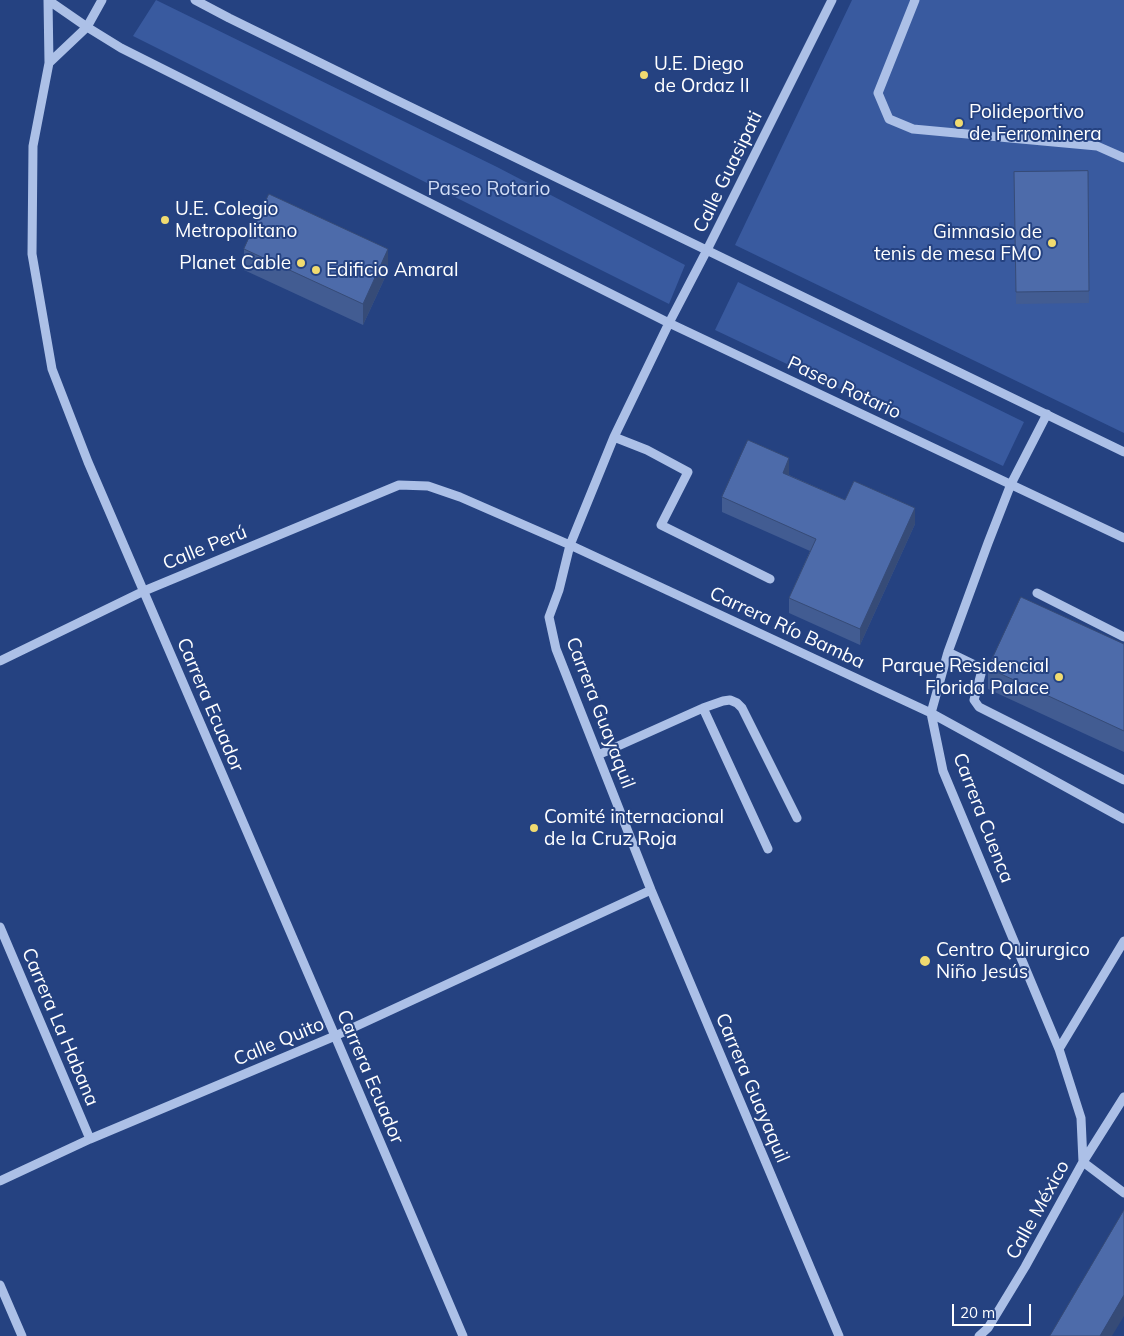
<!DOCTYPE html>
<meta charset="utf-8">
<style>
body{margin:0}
#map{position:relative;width:1124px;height:1336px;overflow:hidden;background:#254281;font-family:Mulish,sans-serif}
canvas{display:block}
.scale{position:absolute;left:952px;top:1304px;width:79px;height:22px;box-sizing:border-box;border:2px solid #fff;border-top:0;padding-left:6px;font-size:15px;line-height:18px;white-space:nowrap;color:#fff;-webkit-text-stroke:4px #254281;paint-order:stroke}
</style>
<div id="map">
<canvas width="1124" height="1336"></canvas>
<div class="scale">20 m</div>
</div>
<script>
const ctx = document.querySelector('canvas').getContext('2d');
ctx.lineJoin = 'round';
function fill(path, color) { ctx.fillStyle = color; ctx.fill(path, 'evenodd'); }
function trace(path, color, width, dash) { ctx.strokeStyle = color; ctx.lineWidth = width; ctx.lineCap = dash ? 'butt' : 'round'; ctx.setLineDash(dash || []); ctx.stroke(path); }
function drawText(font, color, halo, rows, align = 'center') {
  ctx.font = font + ' Mulish,sans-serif'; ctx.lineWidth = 4; ctx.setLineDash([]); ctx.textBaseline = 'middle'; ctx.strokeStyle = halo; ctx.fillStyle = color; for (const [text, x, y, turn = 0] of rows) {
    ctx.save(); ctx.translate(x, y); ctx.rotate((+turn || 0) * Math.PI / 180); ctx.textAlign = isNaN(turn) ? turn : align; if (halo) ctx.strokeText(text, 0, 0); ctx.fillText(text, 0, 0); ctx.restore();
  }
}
fill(new Path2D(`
 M156,0L497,167L685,265L669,304L133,36Z
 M852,0H1124V433L735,245Z
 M738,282L1024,422L1003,466L715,330Z`), '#395a9f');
trace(new Path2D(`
 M48,0L49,63L33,146L32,254L52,369L88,462L335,1036L463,1336
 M48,0L87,27L121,48L669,323L1124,538
 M195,0L229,18L390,97L1124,452
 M832,0L707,250L669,323L614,437L570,545L559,590L549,617L556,649L651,890L839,1336
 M915,0L878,93L889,119L913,129L1097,146L1124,158
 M49,63L87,27L102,0
 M1047,414L1011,484L988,543L948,652L931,713L943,771L1059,1049L1081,1118L1083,1162L1124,1193
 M614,437L647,450L688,472L661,525L770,579
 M1037,593L1124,637
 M948,652L979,667L981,674L974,700L979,707L1124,780
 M0,661L144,591L399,485L428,486L460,497L570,545L931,713L1124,819
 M703,708L768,849
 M598,755L703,708L723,701L730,700L737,703L742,708L797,818
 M0,927L90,1139
 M1059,1049L1124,941
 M0,1181L90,1139L335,1036L651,890
 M0,1285L22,1336
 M979,1336L988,1328L1025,1267L1083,1162L1124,1097`), '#acc0e7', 9);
fill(new Path2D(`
 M1088,171L1089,303L1016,304L1014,172Z
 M244,249L388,271L363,325L244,270Z
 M789,474V475L845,500L915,524L860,645L789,613V598L810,551L722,512V497Z
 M1124,644V752L988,689V668Z`), '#425c92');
fill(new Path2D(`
 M388,249V271L363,325V304Z
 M789,458V474L783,488V473Z
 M915,508V524L860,645V629Z
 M1124,1295V1316L1112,1336H1100Z`), '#364b77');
const building = new Path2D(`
 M1088,171L1089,291L1016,292L1014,172Z
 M269,194L388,249L363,304L244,249Z
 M748,440L789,458L783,473L845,500L854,481L915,508L860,629L789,598L816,539L722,497Z
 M1021,597L1124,644V731L988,668Z
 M1124,1210V1295L1100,1336H1050Z`);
fill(building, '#4d6baa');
trace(building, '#364b77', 1);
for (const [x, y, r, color] of [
 [644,75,5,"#f1db70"],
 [959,123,5,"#f1db70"],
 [165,220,5,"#f1db70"],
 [1052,243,5,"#f1db70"],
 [301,263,5,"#f1db70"],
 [316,270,5,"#f1db70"],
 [1059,677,5,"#f1db70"],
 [534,828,5,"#f1db70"],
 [925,961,6,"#f1db70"]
]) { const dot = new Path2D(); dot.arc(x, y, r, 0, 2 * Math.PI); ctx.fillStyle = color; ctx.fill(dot); trace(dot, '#254281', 2); }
drawText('19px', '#fff', '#254281', [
 ["U.E. Diego",654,64],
 ["de Ordaz II",654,86],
 ["Polideportivo",969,112],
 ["de Ferrominera",969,134],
 ["U.E. Colegio",175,209],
 ["Metropolitano",175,231],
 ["Gimnasio de",1042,232,"right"],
 ["tenis de mesa FMO",1042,254,"right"],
 ["Planet Cable",291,263,"right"],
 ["Edificio Amaral",326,270],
 ["Parque Residencial",1049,666,"right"],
 ["Florida Palace",1049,688,"right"],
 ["Comité internacional",544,817],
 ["de la Cruz Roja",544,839],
 ["Centro Quirurgico",936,950],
 ["Niño Jesús",936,972]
], 'left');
drawText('19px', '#fff', '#254281', [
 ["Calle Guasipati",728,172,-64],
 ["Paseo Rotario",844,388,25],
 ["Calle Perú",205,548,-22],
 ["Carrera Río Bamba",787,628,25],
 ["Carrera Ecuador",210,705,67],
 ["Carrera Guayaquil",600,713,69],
 ["Carrera Cuenca",983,818,69],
 ["Carrera La Habana",60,1027,67],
 ["Calle Quito",279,1042,-23],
 ["Carrera Ecuador",370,1077,67],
 ["Carrera Guayaquil",752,1088,67],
 ["Calle México",1038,1210,-61]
]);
drawText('19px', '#d0dcf5', '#254281', [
 ["Paseo Rotario",489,189]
]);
</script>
